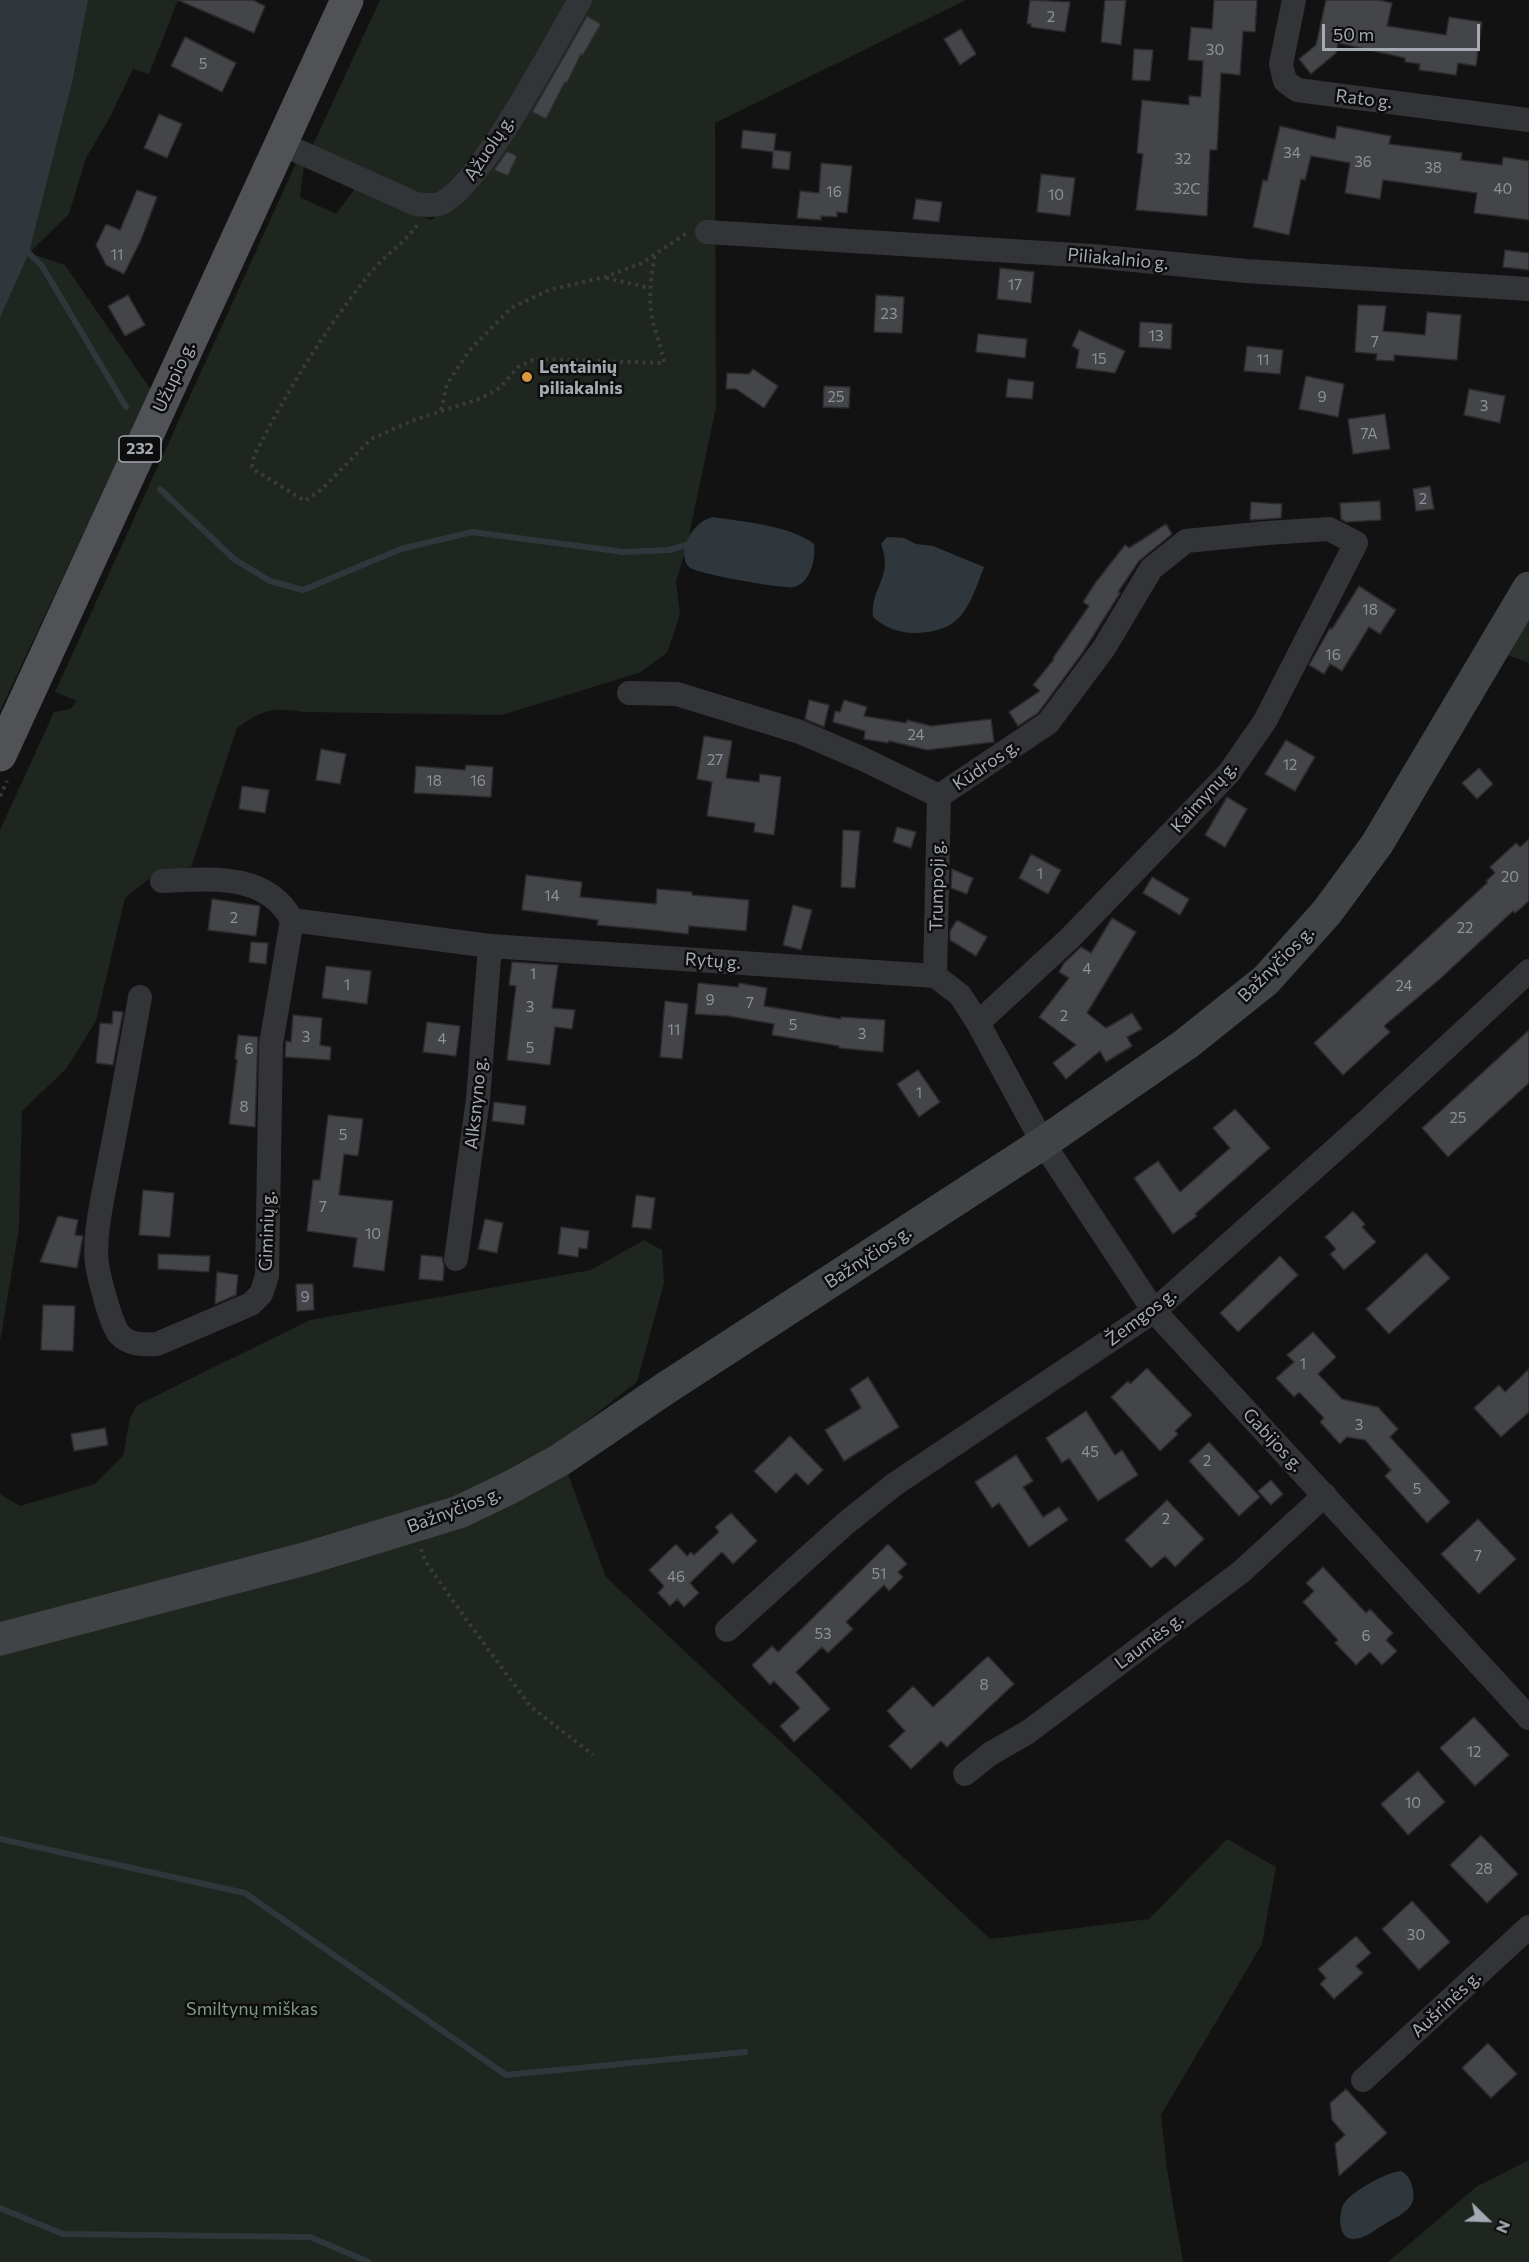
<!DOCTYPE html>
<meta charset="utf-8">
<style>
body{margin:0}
#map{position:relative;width:1529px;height:2262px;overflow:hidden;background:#121213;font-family:Commissioner,sans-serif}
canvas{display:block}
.north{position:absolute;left:1457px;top:2190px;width:60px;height:60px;-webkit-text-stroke:4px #0d0d0e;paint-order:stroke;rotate:113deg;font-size:16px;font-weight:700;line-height:24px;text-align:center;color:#a5aab2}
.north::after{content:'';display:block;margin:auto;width:21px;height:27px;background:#a5aab2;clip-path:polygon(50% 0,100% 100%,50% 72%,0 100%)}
.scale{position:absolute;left:1322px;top:24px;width:158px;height:27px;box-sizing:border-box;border:3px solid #a5aab2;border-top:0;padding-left:8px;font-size:18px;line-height:21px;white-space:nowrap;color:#a5aab2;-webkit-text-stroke:4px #0d0d0e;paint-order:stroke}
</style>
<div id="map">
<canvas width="1529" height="2262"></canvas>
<div class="north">N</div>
<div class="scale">50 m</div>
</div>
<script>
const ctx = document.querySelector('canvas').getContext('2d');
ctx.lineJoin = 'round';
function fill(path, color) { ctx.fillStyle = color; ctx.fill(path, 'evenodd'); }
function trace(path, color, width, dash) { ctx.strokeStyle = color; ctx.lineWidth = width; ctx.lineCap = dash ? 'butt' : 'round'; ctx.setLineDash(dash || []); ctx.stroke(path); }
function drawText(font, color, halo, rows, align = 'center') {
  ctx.font = font + ' Commissioner,sans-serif'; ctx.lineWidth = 5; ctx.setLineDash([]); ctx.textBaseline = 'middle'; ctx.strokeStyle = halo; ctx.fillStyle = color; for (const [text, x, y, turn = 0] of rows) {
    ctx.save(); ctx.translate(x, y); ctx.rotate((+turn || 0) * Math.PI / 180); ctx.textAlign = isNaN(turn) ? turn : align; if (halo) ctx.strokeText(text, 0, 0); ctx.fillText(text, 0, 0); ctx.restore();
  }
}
fill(new Path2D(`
 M88,0H178L149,74L133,69L109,119L86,158L69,214L29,253L65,265L151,390L0,711V318L29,253L73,79Z
 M380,0H574L497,132L453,186L431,194L413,192L311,149Z
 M586,0H966L715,123L716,407L687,545L676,582L680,614L667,653L639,673L502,715L304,712C272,707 263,709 237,728L191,867L158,872L125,898L96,1021L66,1069L22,1111L19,1228L0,1342V830L54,712L70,709L77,701L55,692L297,161L304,165L300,197L336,214L356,187L431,220L462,194Z
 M1529,617V663L1508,655Z
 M644,1240L662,1250L664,1283L637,1382L557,1444L606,1577L990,1939L1149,1919L1227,1839L1276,1867L1262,1944L1161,2115L1167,2169L1183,2262H0V1494L20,1506L95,1484L123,1456L130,1418L137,1405L310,1320L591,1270Z
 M1529,2160V2262H1388L1476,2187Z`), '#1f251f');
fill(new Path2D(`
 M0,0H88L73,79L29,253L0,318Z
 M713,517C744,522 789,525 814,544C816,558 811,583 794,587C783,589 696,574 689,567C675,552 694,520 713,517Z
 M887,537L904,538L916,544L933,546L984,567C968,609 962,633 912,633C897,632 884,627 873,617C870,588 894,577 881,544Z
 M1401,2171C1408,2175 1410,2179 1412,2186C1419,2209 1401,2214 1383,2225C1375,2230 1364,2239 1354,2239C1337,2240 1338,2211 1345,2202C1356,2189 1385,2173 1401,2171Z`), '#2f373c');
trace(new Path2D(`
 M29,253L42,266L126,407
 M160,489L234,559L270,581L303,590L401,549L472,532L624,552L669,550L687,545
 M0,1839L245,1893L506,2075L745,2052
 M0,2208L63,2234L310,2237L369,2262`), '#2f373c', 6);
const building = new Path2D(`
 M178,0H253L265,6L254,33Z
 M1030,0L1070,2L1065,32L1031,27V24H1027Z
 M1105,0H1126L1121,45L1101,42Z
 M1214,0H1257L1255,32L1243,31L1240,75L1221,73L1217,150H1210L1207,216L1136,210L1143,154L1137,153L1142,100L1189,105V96L1201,97L1203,61L1188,60L1191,27L1212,29Z
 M1326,0H1379L1392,3L1387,26L1446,35L1449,17L1482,22L1476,66L1458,63L1456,75L1419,70L1420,64L1405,62V58L1338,43L1336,53L1311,74L1299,59L1316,45Z
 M587,16L601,24L583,55L581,54L567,83L565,82L546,119L532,112Z
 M961,29L976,54L960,65L944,39Z
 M185,37L236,63L222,92L171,66Z
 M1134,49L1153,50L1150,81L1132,80Z
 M159,114L182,124L167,158L144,148Z
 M1280,126L1335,139L1337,126L1391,136L1389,144L1462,153L1461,160L1502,165L1503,157L1529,161V220L1474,213L1477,193L1383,180L1380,199L1345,193L1350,163L1311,156L1305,180L1301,179L1289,235L1253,227L1263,180L1267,181Z
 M743,130L776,134L774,150L791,152L789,170L772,168L773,152L741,148Z
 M507,151L517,156L508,176L494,170Z
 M821,163L852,166L847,213L837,212V217L821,216V220L797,218L800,191L819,193Z
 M1041,174L1075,178L1070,216L1037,212Z
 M137,190L157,197L141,240L124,274L106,265L96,245L106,224L120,230Z
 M916,199L942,202L939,222L913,219Z
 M1505,250L1529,253V270L1503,267Z
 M1000,268L1034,272L1031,303L997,299Z
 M128,295L145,325L125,336L108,306Z
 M876,295L904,297L902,333L874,332Z
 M1358,305L1386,306L1383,331L1425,335L1427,312L1461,315L1457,360L1394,355V361L1376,360L1377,354L1355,352Z
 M1140,322L1172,324L1171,349L1139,347Z
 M1079,330L1125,351L1115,373L1076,368L1079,350L1072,346Z
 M978,334L1027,339L1025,358L976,352Z
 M1247,346L1283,350L1280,374L1244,371Z
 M753,369L778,386L764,408L736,389H726L727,373L749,374Z
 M1306,376L1344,384L1338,417L1299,409Z
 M1008,379L1034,382L1032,399L1006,397Z
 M824,386L850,387L849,408L823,407Z
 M1469,389L1505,396L1500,423L1464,415Z
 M1385,414L1390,449L1353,454L1348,419Z
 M1430,486L1434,509L1416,511L1413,489Z
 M1380,501L1381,520L1346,522L1341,519L1340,503Z
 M1251,502L1282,504L1281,518L1250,520Z
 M1166,524L1172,534L1139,561L1118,592L1120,593L1083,652L1038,713L1018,726L1009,712L1040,691L1033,685L1054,659L1053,658L1089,606L1083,602L1096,582L1125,545L1129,548Z
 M1359,586L1396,610L1380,634L1369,627L1342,671L1330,664L1324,674L1309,665L1330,628L1332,629Z
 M809,700L829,705L824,727L805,719Z
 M844,700L867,707L864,716L906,723L907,720L931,726L991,719L994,742L927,750L889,741L888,743L864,739L865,731L833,722L835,711L840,712Z
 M704,736L732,741L726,778L759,782L760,774L781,777L774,835L754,832L755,823L707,816L712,782L697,779Z
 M1286,740L1315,757L1295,791L1265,774Z
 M321,749L346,754L340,784L316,780Z
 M466,765L493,767L491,797L414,793L416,766L465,770Z
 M1479,768L1493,784L1477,799L1462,783Z
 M242,786L269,790L265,813L239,809Z
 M1227,797L1247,809L1225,847L1205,835Z
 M897,827L916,832L911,848L893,842Z
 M843,830L860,831L855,888L841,887Z
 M1529,839V901L1515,913L1513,911L1441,978L1384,1026L1390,1032L1343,1075L1314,1043L1488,882L1486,881L1495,873L1490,867L1516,843L1520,847Z
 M1031,854L1061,870L1048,894L1019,878Z
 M952,869L973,878L967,894L951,888Z
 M526,875L582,882L580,897L656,904L657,889L692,892V895L749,900L746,931L689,926L688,934L653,930L597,925L598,920L522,910Z
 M1152,877L1189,899L1180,915L1143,893Z
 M212,899L260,906L256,936L208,930Z
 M793,905L812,910L801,950L783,945Z
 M1112,918L1136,932L1087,1013L1106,1028L1132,1013L1142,1029L1127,1037L1132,1046L1106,1062L1100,1051L1066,1079L1053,1063L1076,1045L1039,1017L1069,978L1059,972L1064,963L1081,947L1091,953Z
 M957,920L987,937L976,956L950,940V931Z
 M251,942L268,943L266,964L249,962Z
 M512,962L558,965L552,1008L575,1010L572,1029L555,1027L550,1065L507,1060L516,986L509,985Z
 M326,966L371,971L367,1004L322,998Z
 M698,983L738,987L739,983L767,988L764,1006L841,1019V1017L885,1020L883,1052L839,1048V1046L772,1035L774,1024L728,1016L695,1014Z
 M665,1001L688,1004L682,1059L660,1057Z
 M113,1011L123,1012L113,1065L96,1063L100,1023L112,1024Z
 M293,1015L322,1018L320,1045L331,1047L330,1060L285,1057L286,1041L291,1042Z
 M427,1022L460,1026L456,1056L423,1052Z
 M1529,1030V1083L1448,1157L1422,1128Z
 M238,1035L258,1037L255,1127L229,1124L237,1060L235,1059Z
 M918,1070L940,1102L919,1117L897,1084Z
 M494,1102L526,1106L524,1125L492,1121Z
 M1235,1109L1270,1148L1195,1214L1197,1216L1173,1234L1134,1178L1158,1161L1180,1192L1230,1148L1213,1128Z
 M328,1115L363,1119L358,1156L344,1154L339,1195L393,1201L384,1271L353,1267L357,1238L307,1231L313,1180H320Z
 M143,1190L174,1193L170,1237L139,1235Z
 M636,1195L655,1198L651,1229L632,1227Z
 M1353,1211L1365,1224L1362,1227L1376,1242L1344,1270L1330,1254L1336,1249L1325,1237Z
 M58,1216L78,1220L75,1235L83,1236L77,1268L40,1262Z
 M485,1219L503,1223L497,1253L478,1249Z
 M561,1227L589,1231L587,1249L579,1248L578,1257L558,1254Z
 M1426,1253L1450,1278L1389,1334L1366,1309Z
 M158,1254L210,1256L209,1272L158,1269Z
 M421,1255L442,1257L444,1266L443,1281L419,1279Z
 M1280,1256L1298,1275L1238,1332L1220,1313Z
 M217,1272L238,1275L236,1295L215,1304Z
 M296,1284H313L314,1310L297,1311Z
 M43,1305L75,1306L73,1351L41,1350Z
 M1313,1332L1336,1357L1318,1374L1342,1399L1378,1407L1398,1429L1390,1437L1450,1502L1427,1523L1385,1476L1391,1470L1365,1440L1347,1437L1340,1444L1320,1422L1324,1418L1299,1392L1294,1397L1276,1378L1294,1362L1287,1355Z
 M1147,1368L1192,1415L1175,1431L1178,1434L1160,1451L1111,1397L1128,1381L1130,1384Z
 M1529,1369V1412L1501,1437L1474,1408L1499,1385L1505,1392Z
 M868,1377L899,1427L844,1461L825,1430L861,1408L850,1389Z
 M1086,1411L1115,1455L1122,1450L1138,1475L1098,1501L1069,1458L1062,1463L1046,1438Z
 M105,1428L108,1445L74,1451L71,1434Z
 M790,1436L823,1470L808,1485L796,1473L776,1493L754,1471Z
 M1209,1442L1260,1497L1239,1516L1189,1461Z
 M1016,1455L1033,1481L1023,1487L1043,1517L1059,1507L1068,1520L1029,1547L999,1503L992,1508L975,1482Z
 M1271,1480L1283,1494L1271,1505L1258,1491Z
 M1167,1500L1204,1539L1175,1567L1165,1556L1151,1568L1125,1540Z
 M731,1513L757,1541L733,1564L722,1552L690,1583L699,1593L684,1607L677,1599L670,1606L658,1593L664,1586L649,1570L676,1544L687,1556L691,1552L694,1555L719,1532L715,1527Z
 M1478,1519L1516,1559L1479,1594L1441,1554Z
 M888,1544L907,1564L898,1572L903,1577L889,1591L884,1585L846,1622L853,1629L828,1653L822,1647L796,1672L830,1709L794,1742L780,1726L800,1708L774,1681L770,1685L752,1665L772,1646L778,1652Z
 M1323,1567L1366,1613L1370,1609L1393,1633L1386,1640L1397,1651L1382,1665L1370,1652L1356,1665L1335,1643L1338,1640L1303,1602L1314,1591L1306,1583Z
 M988,1656L1014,1684L947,1747L941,1741L911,1769L889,1746L905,1731L887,1711L913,1686L933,1707Z
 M1474,1717L1509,1755L1475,1786L1440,1748Z
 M1418,1771L1445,1802L1408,1835L1381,1804Z
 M1481,1835L1518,1874L1487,1903L1450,1865Z
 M1412,1901L1450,1942L1419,1970L1382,1929Z
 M1356,1936L1371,1953L1356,1966L1363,1973L1334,1999L1320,1984L1326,1978L1318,1969Z
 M1488,2043L1517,2074L1491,2098L1462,2068Z
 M1346,2089L1387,2133L1339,2176L1335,2144L1345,2135L1332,2120L1330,2103Z`);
fill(building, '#444548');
trace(building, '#2c2c2f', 1.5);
trace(new Path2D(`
 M417,225C405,243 386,254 372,271C326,327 287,391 254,456L252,467L256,471L305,501L322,489L371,439L414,420L482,398L501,387L518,367L535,359L664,363C662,349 657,338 654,326C647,302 651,278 655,254
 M606,278L650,288
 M441,410L447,384L469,351L511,308L549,290L605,277L642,263L687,233
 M0,796L7,781
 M421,1549L425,1561L463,1615L530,1706L593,1755`), '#393b3e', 4, [3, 4.5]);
trace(new Path2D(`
 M1294,0L1281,64L1285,81L1297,90L1529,120
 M282,144L416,204C424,205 432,206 439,204C479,190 556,41 580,0
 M707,232L1093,256L1246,271L1529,289
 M629,693L677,694L800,732L863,759L939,796L1048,723L1104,648L1151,569L1186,541L1267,533L1329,529L1356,543L1265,721L1229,773L1070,938L978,1023
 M292,920L490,946L935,976L960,995L978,1023L1043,1143L1154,1311L1529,1718
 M935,976L939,796
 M140,997C130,1053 120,1109 109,1164C104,1191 93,1238 97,1264C99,1278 111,1324 119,1334C129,1345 143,1345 157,1344L251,1304L261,1294L267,1276L271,1044L292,920C266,872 210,879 162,881
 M456,1259L478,1099L490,946
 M727,1630L846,1523L895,1484L1154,1311L1365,1123L1529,971
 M965,1774L990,1754L1028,1732L1241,1572L1325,1495
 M1363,2080L1529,1927`), '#333438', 24);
trace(new Path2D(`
 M0,1639L308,1558L459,1512L509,1488L560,1460L666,1388L1043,1143L1186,1044L1266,980L1327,912L1377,844L1529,588`), '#414447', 33);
trace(new Path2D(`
 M0,755L347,0`), '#505256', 33);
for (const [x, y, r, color] of [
 [527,377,6,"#db9641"]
]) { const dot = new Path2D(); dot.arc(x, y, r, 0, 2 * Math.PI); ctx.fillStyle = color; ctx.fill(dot); trace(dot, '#0d0d0e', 2); }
drawText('15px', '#8d9198', null, [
 ["2",1051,17],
 ["30",1215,50],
 ["5",203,64],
 ["34",1292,153],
 ["32",1183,159],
 ["36",1363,162],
 ["38",1433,168],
 ["32C",1187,189],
 ["40",1503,189],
 ["16",834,192],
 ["10",1056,195],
 ["11",117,255],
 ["17",1015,285],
 ["23",889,314],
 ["13",1156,336],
 ["7",1375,342],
 ["15",1099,359],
 ["11",1263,360],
 ["25",836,397],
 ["9",1322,397],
 ["3",1484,406],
 ["7A",1369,434],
 ["2",1423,499],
 ["18",1370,610],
 ["16",1333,655],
 ["24",916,735],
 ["27",715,760],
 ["12",1290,765],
 ["18",434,781],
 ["16",478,781],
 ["1",1040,874],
 ["20",1510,877],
 ["14",552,896],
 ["2",234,918],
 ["22",1465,928],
 ["4",1087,969],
 ["1",533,974],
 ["1",347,985],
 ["24",1404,986],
 ["9",710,1000],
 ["7",750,1003],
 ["3",530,1007],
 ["2",1064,1016],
 ["5",793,1025],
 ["11",674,1030],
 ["3",862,1034],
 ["3",306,1037],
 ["4",442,1039],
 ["5",530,1048],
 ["6",249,1049],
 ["1",919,1093],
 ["8",244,1107],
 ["25",1458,1118],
 ["5",343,1135],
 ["7",323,1207],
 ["10",373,1234],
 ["9",305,1297],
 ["1",1303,1364],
 ["3",1359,1425],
 ["45",1090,1452],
 ["2",1207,1461],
 ["5",1417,1489],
 ["2",1166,1519],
 ["7",1478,1556],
 ["51",879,1574],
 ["46",676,1577],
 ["53",823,1634],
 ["6",1366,1636],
 ["8",984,1685],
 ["12",1474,1752],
 ["10",1413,1803],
 ["28",1484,1869],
 ["30",1416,1935]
]);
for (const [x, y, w] of [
 [140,449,42]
]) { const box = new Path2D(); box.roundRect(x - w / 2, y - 13, w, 26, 4.5); ctx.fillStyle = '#0d0d0e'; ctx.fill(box); trace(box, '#a5aab2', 1.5); }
drawText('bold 16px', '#a5aab2', null, [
 ["232",140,449]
]);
drawText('18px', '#a5aab2', '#0d0d0e', [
 ["Rato g.",1364,99,7],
 ["Ąžuolų g.",489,148,-56],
 ["Piliakalnio g.",1118,259,5],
 ["Užupio g.",174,377,-65],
 ["Kūdros g.",986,765,-34],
 ["Kaimynų g.",1204,797,-48],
 ["Trumpoji g.",937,886,-89],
 ["Rytų g.",713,961,4],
 ["Bažnyčios g.",1276,964,-45],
 ["Alksnyno g.",476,1103,-84],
 ["Giminių g.",267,1231,-88],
 ["Bažnyčios g.",868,1257,-33],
 ["Žemgos g.",1141,1317,-37],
 ["Gabijos g.",1273,1440,47],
 ["Bažnyčios g.",454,1510,-21],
 ["Laumės g.",1149,1641,-37],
 ["Aušrinės g.",1446,2004,-43]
]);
drawText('bold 18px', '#a5aab2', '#0d0d0e', [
 ["Lentainių",539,367],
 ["piliakalnis",539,388]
], 'left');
drawText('18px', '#7f9b7e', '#0d0d0e', [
 ["Smiltynų miškas",252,2009]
]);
</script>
